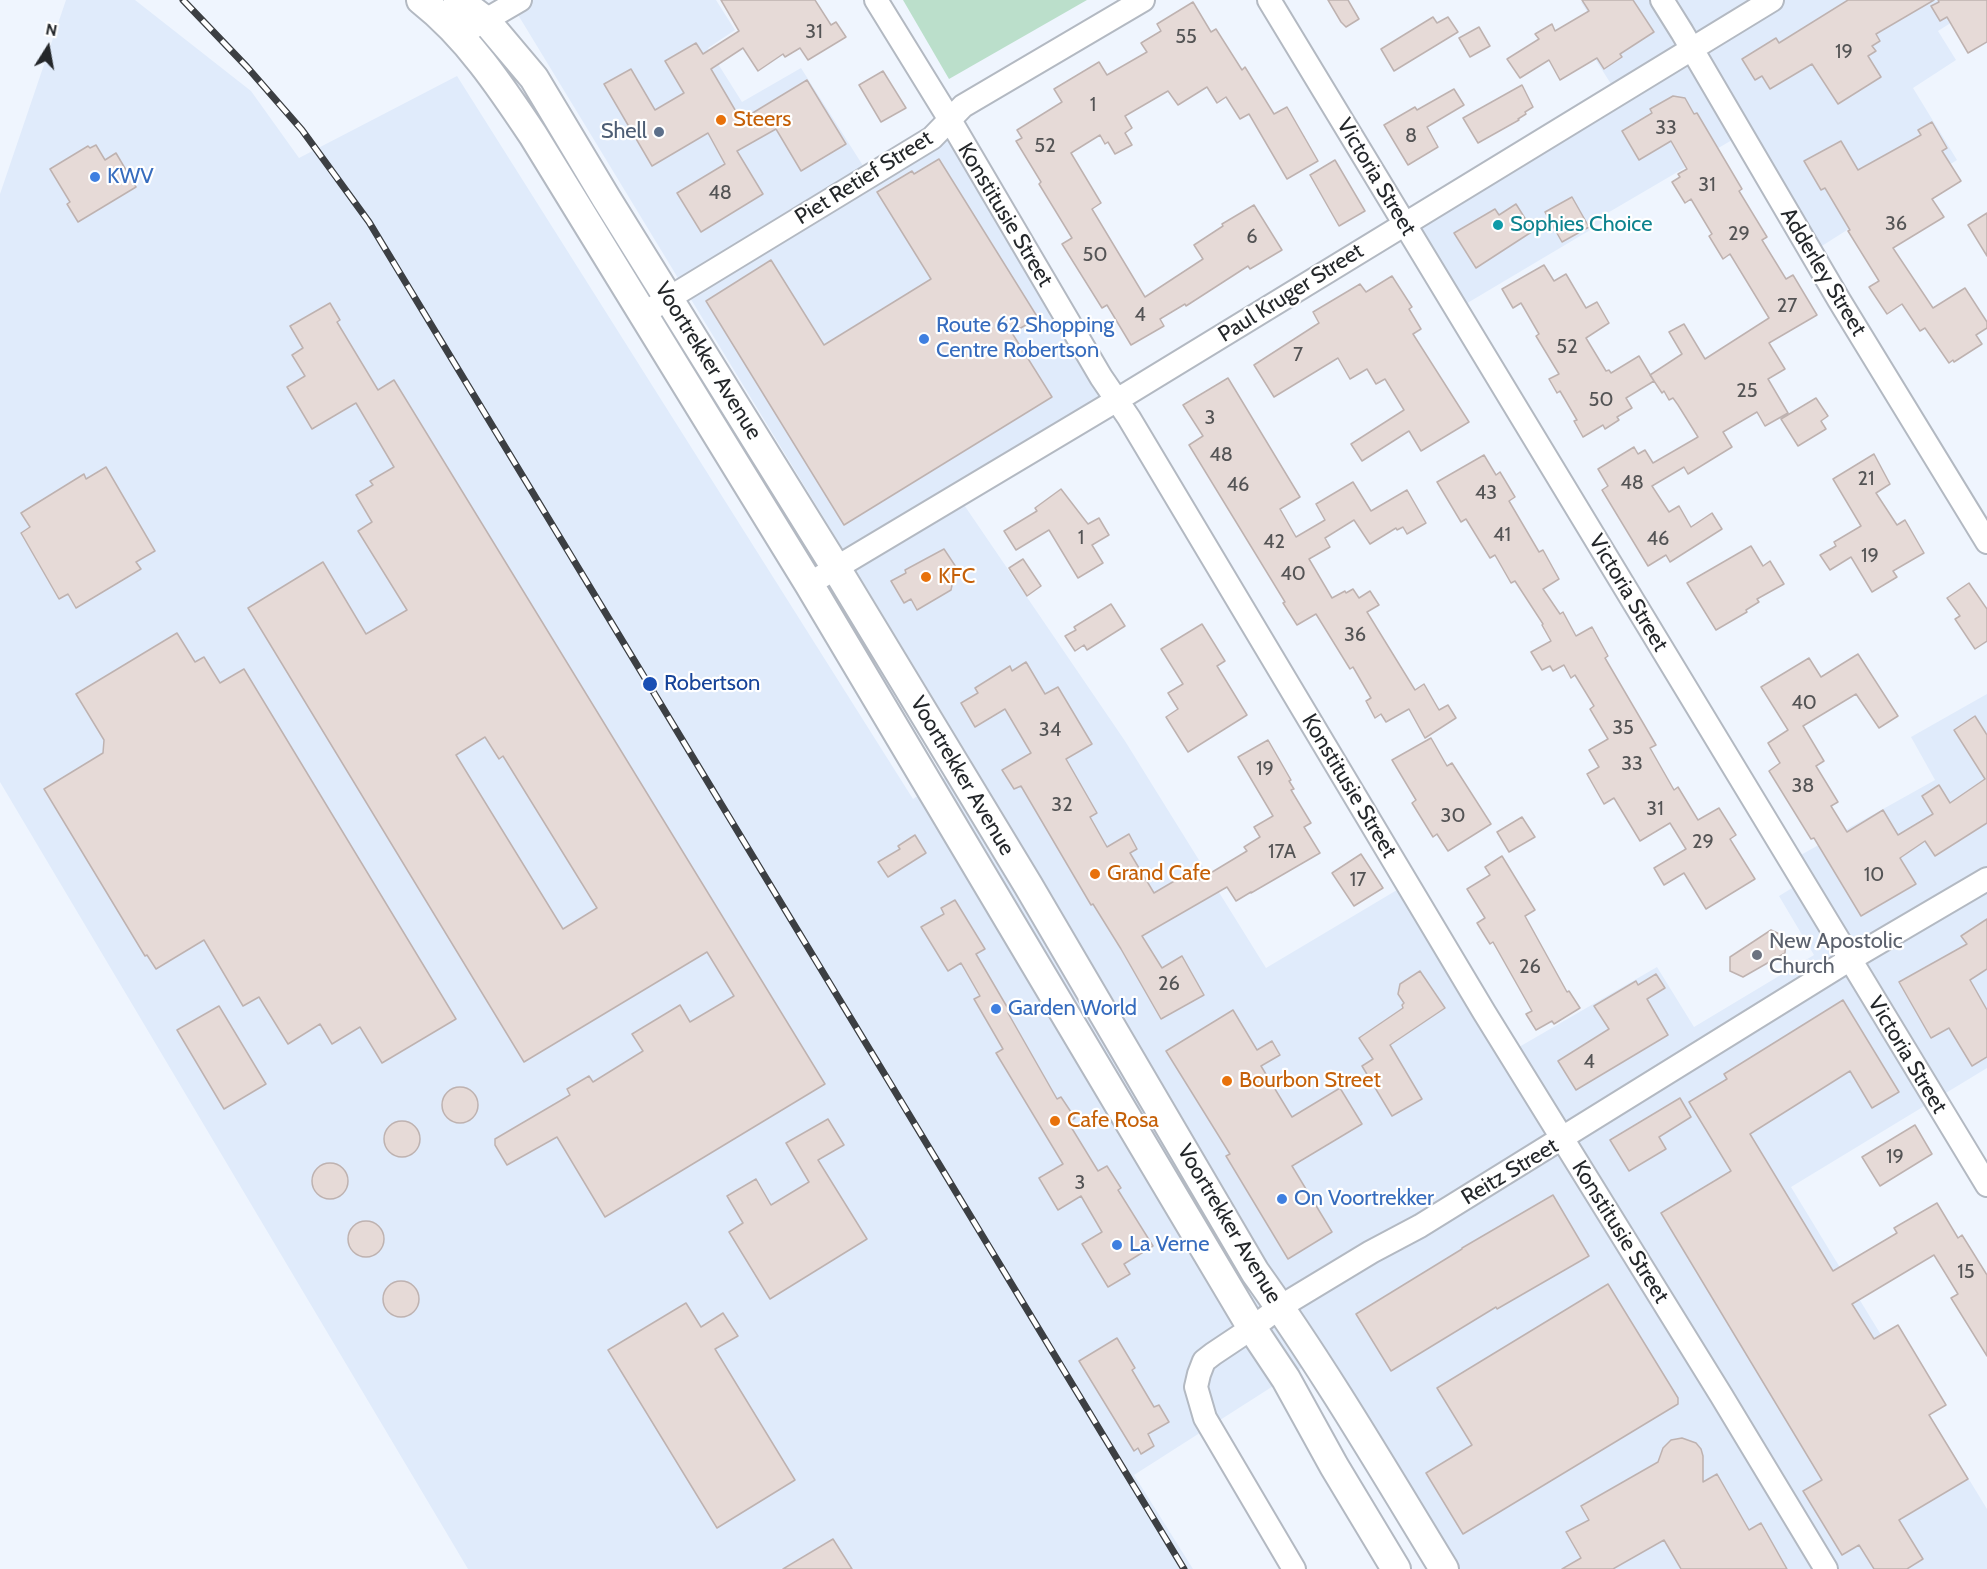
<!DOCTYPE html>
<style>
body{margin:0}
#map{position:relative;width:1987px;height:1569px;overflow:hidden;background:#eff5fe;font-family:Cabin,sans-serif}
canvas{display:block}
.north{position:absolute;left:18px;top:18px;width:60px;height:60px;-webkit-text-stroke:4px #fff;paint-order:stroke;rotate:11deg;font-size:16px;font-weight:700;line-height:24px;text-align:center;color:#24272a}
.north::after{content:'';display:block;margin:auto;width:21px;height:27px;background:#24272a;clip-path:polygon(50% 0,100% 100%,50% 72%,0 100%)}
</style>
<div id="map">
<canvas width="1987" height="1569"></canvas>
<div class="north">N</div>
</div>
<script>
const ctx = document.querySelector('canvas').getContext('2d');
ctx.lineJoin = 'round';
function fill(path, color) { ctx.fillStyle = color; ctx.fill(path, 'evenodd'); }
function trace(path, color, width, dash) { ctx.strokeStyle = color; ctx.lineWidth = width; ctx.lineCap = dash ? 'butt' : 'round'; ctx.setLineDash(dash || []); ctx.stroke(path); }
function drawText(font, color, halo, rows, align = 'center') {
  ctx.font = font + ' Cabin,sans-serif'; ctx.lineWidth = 4.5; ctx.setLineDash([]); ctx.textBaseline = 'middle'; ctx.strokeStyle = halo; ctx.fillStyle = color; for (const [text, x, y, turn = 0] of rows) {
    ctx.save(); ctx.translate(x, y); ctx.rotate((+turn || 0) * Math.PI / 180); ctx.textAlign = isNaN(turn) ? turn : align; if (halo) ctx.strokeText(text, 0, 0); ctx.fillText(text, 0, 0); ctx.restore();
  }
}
fill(new Path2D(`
 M66,0H135L251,91L299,158L457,76L913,799L971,760L509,0H716L735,30L708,48L742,102L801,68L867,172L943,127L1111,402L958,496L1125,741L1266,968L1407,884L1507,1054L1657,967L1694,1027L1814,955L1779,896L1802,882L1790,861L1935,780L1911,737L1987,694V1068L1791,1187L1987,1509V1569H1460L1328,1351L1134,1475L1193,1569H468L0,782V194Z
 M1584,0H1987L1938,31L1956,60L1913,88L1957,160L1814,251L1744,133L1599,218L1602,223L1459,308L1408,227L1620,98L1590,51L1605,40L1581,2Z`), '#e0ebfb');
fill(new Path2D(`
 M903,0H1087L949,79Z`), '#bbdfcb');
const building = new Path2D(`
 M721,0H815L831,25L836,22L846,37L808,60L800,48L785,57L783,54L758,71L743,48L711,69L741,120L807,80L846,144L801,171L776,129L737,151L763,194L701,232L677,193L725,164L708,133L652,166L604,84L631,69L655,110L684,93L665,61L696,43L703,54L739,31Z
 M1328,0H1348L1359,19L1346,27L1341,22Z
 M1582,0H1633L1654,32L1620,54L1622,57L1604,69L1597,58L1560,80L1549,60L1520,78L1507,59L1539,39L1535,34L1552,24L1555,31L1589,11Z
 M1848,0H1934L1876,34L1880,41L1872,46L1876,51L1868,56L1881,77L1838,104L1812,64L1770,89L1762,76L1755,80L1742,59L1776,38L1779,43Z
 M1938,0H1987V42L1968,53L1947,17L1940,21L1931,6L1939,2Z
 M1193,2L1211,32L1216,29L1242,70L1245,67L1274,114L1287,107L1318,161L1287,179L1249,114L1240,119L1226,97L1217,103L1207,87L1178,105L1168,91L1125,116L1132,128L1125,133L1132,145L1115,154L1108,142L1105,144L1100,135L1071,153L1101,203L1092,209L1145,297L1203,259L1194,245L1223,226L1222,224L1254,205L1282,250L1250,269L1248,266L1186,306L1185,304L1160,319L1164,326L1131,345L1107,305L1102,308L1062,244L1072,238L1039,184L1041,182L1016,141L1022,138L1017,130L1062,102L1054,89L1099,62L1107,75L1147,52L1141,43L1161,31L1157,24Z
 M1433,17L1437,23L1448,17L1458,32L1394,71L1381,49Z
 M1479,27L1490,46L1470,57L1459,38Z
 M883,71L906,108L881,122L859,85Z
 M1522,85L1533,107L1525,112L1526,114L1518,119L1519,120L1478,143L1463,118Z
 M1454,89L1464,105L1427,127L1438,147L1408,165L1384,125L1415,107L1417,110Z
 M1673,96L1685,98L1694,114L1697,113L1742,189L1739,191L1767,237L1762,240L1786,279L1793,275L1817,315L1769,343L1785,369L1768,379L1788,413L1765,426L1757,412L1723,432L1732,447L1688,474L1684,467L1652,486L1669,512L1679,506L1691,527L1712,513L1722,529L1670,562L1666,555L1648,566L1602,490L1608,486L1598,469L1634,447L1638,454L1645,450L1653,463L1698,437L1678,405L1673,398L1669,400L1664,391L1662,393L1650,375L1682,354L1669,332L1684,324L1705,359L1769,318L1730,254L1723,259L1709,236L1712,234L1691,199L1685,203L1672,182L1680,177L1678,174L1687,169L1671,141L1639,160L1622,131L1652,113L1650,109Z
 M1932,122L1947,148L1942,151L1961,181L1932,199L1944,217L1893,248L1933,308L1965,288L1987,322V328L1976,335L1982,344L1954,362L1953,360L1949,363L1925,328L1920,331L1902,304L1887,314L1869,287L1879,281L1848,231L1850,230L1825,188L1821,190L1804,161L1841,141L1858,170L1921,135L1918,130Z
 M96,145L105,160L116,153L136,187L78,222L67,204L70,202L50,169L88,146L90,148Z
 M939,159L1038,318L1012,333L1052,397L844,525L706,301L771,260L824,345L931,279L877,192L912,171L914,174Z
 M1335,160L1365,211L1339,226L1310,175Z
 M1572,197L1589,227L1562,242L1545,212Z
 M1516,204L1533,231L1476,268L1454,233L1495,209L1499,215Z
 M1987,213V256L1968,225Z
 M1544,265L1554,281L1566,274L1586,308L1597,302L1609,323L1586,338L1606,371L1609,370L1611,373L1639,356L1654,381L1626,398L1632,408L1617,417L1619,420L1605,429L1603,425L1583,437L1574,421L1577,420L1560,391L1557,393L1549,379L1559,374L1536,336L1539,334L1521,303L1513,308L1502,289Z
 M1392,276L1412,307L1409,309L1421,329L1413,334L1469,422L1421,451L1409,431L1362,461L1351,444L1404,410L1385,379L1376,384L1367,369L1350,379L1338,358L1274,397L1254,365L1319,323L1313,312L1360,284L1366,292Z
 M330,303L340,320L337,322L378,390L394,380L825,1084L605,1217L557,1137L507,1165L495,1145V1139L570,1095L567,1089L589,1076L593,1082L643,1051L632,1034L680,1005L690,1022L734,996L707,952L524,1062L248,608L323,562L366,634L407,610L358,531L372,522L356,495L373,485L370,481L394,467L356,403L312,429L287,387L305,376L292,355L303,348L290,326ZM485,737L499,759L503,756L597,908L563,929L456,755Z
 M1228,378L1300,497L1280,509L1296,537L1325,520L1316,504L1353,482L1371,511L1407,490L1426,523L1407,534L1403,527L1397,530L1396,528L1370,544L1354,520L1325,538L1330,547L1309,559L1332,598L1345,591L1346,593L1353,589L1359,598L1370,591L1379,605L1367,612L1415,690L1424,684L1439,710L1448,705L1456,718L1425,738L1409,709L1386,722L1381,714L1375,718L1366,701L1371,698L1353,667L1350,669L1316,614L1297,625L1283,603L1285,602L1189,445L1203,436L1183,405Z
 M1816,398L1828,416L1821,421L1826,429L1798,446L1781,419Z
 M1874,454L1890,484L1876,493L1897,525L1905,520L1924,553L1893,571L1897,577L1872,592L1851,557L1830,570L1820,555L1836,546L1834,542L1861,526L1833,479Z
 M1484,455L1496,475L1500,472L1515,497L1509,501L1539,552L1543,550L1559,579L1543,589L1560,614L1563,612L1576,636L1592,627L1608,656L1605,658L1656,745L1650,748L1674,790L1678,787L1698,820L1719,808L1736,835L1730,839L1755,879L1706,909L1684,873L1664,885L1654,868L1686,849L1670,823L1640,841L1614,798L1604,804L1587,774L1599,767L1589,750L1608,739L1590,709L1594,706L1575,675L1571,678L1564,665L1553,671L1550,666L1542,670L1531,652L1551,641L1542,625L1543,624L1515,581L1511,583L1495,555L1490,558L1466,519L1461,522L1437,482Z
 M106,467L155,551L136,562L141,569L76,608L68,594L59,599L21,533L30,527L21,513L84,474L86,479Z
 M1061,489L1088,524L1099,518L1109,535L1092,545L1103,563L1078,578L1049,530L1016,550L1004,531L1037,511L1035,508Z
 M1751,546L1763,566L1770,561L1784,584L1757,599L1759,602L1746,610L1747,612L1716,630L1687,583Z
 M944,549L956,567L951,590L917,610L911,599L904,603L891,581L906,573L905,570Z
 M1023,559L1041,586L1027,596L1009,568Z
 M1969,583L1987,609V641L1975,649L1955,619L1960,616L1947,598Z
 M1111,604L1125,626L1087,650L1084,645L1075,651L1065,636L1076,630L1074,627Z
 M1202,624L1225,661L1217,666L1247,715L1188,752L1166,717L1178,709L1168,693L1183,684L1161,649Z
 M177,633L195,662L204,657L220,683L244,669L456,1019L382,1063L360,1027L332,1044L320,1024L288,1044L259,997L243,1006L204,940L156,969L147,955L145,956L44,789L103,753L104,740L76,694Z
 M1858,654L1898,716L1879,728L1856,694L1803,726L1824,761L1816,766L1838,802L1831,806L1847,832L1883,810L1898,835L1933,814L1922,796L1939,785L1950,803L1985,779L1954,730L1975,716L1987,735V823L1935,856L1925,841L1900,858L1916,884L1861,916L1814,838L1811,839L1769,771L1780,763L1768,743L1788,730L1761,687L1809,658L1821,677Z
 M1026,662L1045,694L1058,687L1092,744L1066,759L1097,813L1090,817L1107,847L1129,834L1137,849L1130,853L1154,893L1193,870L1199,880L1247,851L1244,847L1260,837L1254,827L1273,816L1238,757L1268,740L1291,780L1289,781L1294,789L1291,790L1311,823L1304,827L1320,853L1251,893V892L1236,901L1227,887L1142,936L1162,968L1182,956L1204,995L1161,1019L1121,949L1093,904L1091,905L1021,786L1014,789L1002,770L1031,753L1005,709L975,727L961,703L978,693L975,688L1010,666L1012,671Z
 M1431,738L1447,766L1452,763L1491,824L1448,851L1437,834L1433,837L1412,803L1416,800L1392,760Z
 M1522,817L1535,837L1509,852L1497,832Z
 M915,835L926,853L888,877L878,862L900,849L898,846Z
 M1361,854L1383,888L1354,906L1332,873Z
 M1502,856L1535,910L1525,916L1567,992L1569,991L1580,1008L1554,1024L1552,1021L1536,1030L1526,1014L1532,1011L1493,942L1490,944L1477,923L1485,918L1467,889L1490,875L1485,867Z
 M955,900L985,949L976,954L1010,1012L1008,1013L1057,1099L1061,1097L1075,1118L1068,1122L1098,1171L1107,1166L1121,1188L1118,1190L1153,1246L1124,1264L1130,1274L1108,1287L1082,1244L1102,1232L1081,1196L1058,1210L1039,1178L1063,1164L996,1053L1003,1049L974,999L980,996L961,963L948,971L921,927L944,914L941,908Z
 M1987,919V969L1970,980L1987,1010V1057L1972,1066L1949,1028L1931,1038L1899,982L1967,944L1961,936Z
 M1771,930L1786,937L1785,953L1743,977L1730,971V957Z
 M1420,971L1445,1008L1390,1045L1422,1099L1392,1116L1362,1066L1373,1059L1359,1038L1403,1008L1402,1005L1404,1003L1398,994L1400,984Z
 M1656,974L1665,988L1647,999L1668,1035L1576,1090L1558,1061L1609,1029L1594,1006L1636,981L1638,985Z
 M1843,1000L1899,1092L1872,1108L1850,1071L1750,1134L1833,1271L1897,1233L1894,1228L1937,1203L1958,1238L1962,1235L1987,1275V1356L1951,1298L1958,1294L1934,1255L1852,1304L1874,1339L1898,1325L1946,1405L1929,1415L1968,1479L1899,1520L1923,1559L1907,1569H1874L1859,1545L1842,1555L1803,1491L1822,1480L1661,1213L1731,1171L1689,1102L1727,1079L1724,1074Z
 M219,1006L266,1084L224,1109L177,1030Z
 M1233,1010L1257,1050L1272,1041L1280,1055L1261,1066L1292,1117L1340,1088L1362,1124L1292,1166L1332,1232L1288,1259L1226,1156L1230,1154L1166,1051Z
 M442 1105a18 18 0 1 1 36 0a18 18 0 1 1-36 0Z
 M1680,1098L1691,1117L1659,1137L1666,1149L1629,1171L1610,1140Z
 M828,1119L844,1145L818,1160L867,1239L770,1299L729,1232L743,1223L727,1196L756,1179L771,1205L809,1182L786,1143Z
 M384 1139a18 18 0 1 1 36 0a18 18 0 1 1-36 0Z
 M1915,1125L1932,1154L1880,1186L1862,1157Z
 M312 1181a18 18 0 1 1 36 0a18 18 0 1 1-36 0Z
 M1553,1195L1589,1256L1497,1309L1496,1307L1391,1371L1356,1314L1462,1249V1248Z
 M348 1239a18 18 0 1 1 36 0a18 18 0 1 1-36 0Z
 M383 1299a18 18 0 1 1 36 0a18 18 0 1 1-36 0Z
 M1608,1284L1678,1398V1404L1463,1534L1426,1473L1472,1445L1437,1388Z
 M686,1303L701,1327L723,1313L738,1336L715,1349L795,1480L717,1528L608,1350Z
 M1117,1338L1135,1368L1132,1370L1154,1407L1159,1405L1169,1422L1148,1434L1154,1446L1141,1454L1138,1448L1134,1451L1079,1361Z
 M1682,1438L1696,1443L1701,1449L1703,1456V1482L1717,1474L1749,1530L1761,1523L1787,1569H1681L1664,1540L1613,1569H1562L1581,1558L1566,1532L1589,1520L1581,1506L1658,1462L1663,1448L1671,1440Z
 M833,1539L852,1569H783Z`);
fill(building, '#e6dad7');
trace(building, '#beb2b0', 1.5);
const minor = new Path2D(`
 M876,0L950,120L1101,377L1129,418L1484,1012L1721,1395L1826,1569
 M1269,0L1987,1185
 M1662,0L1682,32L1839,300L1987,542
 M472,28L520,0
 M656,306L932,138L963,106L1143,0
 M809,584L1117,400L1772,0
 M1294,1569L1205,1418L1196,1387L1199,1374L1204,1361L1213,1354L1252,1328L1280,1307L1371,1252L1420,1226L1849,960L1987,879`);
const major = new Path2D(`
 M421,0C467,36 501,87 533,135L809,584L1252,1328L1286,1379L1334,1466L1396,1569
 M458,0L486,21L534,78L606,198L836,568L1028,885L1255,1272C1323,1367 1383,1469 1444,1569`);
trace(minor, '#b3b9c2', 26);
trace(major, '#b3b9c2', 32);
trace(minor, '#fff', 22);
trace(major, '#fff', 28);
const rail = new Path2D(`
 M183,0L247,67L302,130L369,222L1184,1569`);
trace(rail, '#3c3f43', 7);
trace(rail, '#fff', 4.5, [14]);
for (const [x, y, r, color] of [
 [721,120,6,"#e8710a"],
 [659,132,6,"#5c6f8a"],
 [95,177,6,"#3f7fe0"],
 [1498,225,6,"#0f9aa8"],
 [924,339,6,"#3f7fe0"],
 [926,577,6,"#e8710a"],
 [650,684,8,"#1a4fb4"],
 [1095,874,6,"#e8710a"],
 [1757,955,6,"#6b7280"],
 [996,1009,6,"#3f7fe0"],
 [1227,1081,6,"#e8710a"],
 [1055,1121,6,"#e8710a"],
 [1282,1199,6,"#3f7fe0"],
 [1117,1245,6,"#3f7fe0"]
]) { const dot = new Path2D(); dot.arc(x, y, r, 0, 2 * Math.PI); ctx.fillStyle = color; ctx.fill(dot); trace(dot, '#fff', 2); }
drawText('20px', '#545455', null, [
 ["31",814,32],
 ["55",1186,37],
 ["19",1844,52],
 ["1",1093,105],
 ["33",1666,128],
 ["8",1411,136],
 ["52",1045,146],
 ["31",1707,185],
 ["48",720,193],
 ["36",1896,224],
 ["29",1739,234],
 ["6",1252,237],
 ["50",1095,255],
 ["27",1787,306],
 ["4",1140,315],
 ["52",1567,347],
 ["7",1298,355],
 ["25",1747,391],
 ["50",1601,400],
 ["3",1210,418],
 ["48",1221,455],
 ["21",1866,479],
 ["48",1632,483],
 ["46",1238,485],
 ["43",1486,493],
 ["41",1502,535],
 ["1",1081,538],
 ["46",1658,539],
 ["42",1274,542],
 ["19",1870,556],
 ["40",1293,574],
 ["36",1355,635],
 ["40",1804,703],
 ["35",1623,728],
 ["34",1050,730],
 ["33",1632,764],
 ["19",1265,769],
 ["38",1803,786],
 ["32",1062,805],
 ["31",1655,809],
 ["30",1453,816],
 ["29",1703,842],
 ["17A",1282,852],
 ["10",1874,875],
 ["17",1358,880],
 ["26",1530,967],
 ["26",1169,984],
 ["4",1589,1062],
 ["19",1895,1157],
 ["3",1080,1183],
 ["15",1966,1272]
]);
drawText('22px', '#c56008', '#fff', [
 ["Steers",733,120],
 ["KFC",938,577],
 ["Grand Cafe",1107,874],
 ["Bourbon Street",1239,1081],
 ["Cafe Rosa",1067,1121]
], 'left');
drawText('22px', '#4e5e75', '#fff', [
 ["Shell",647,132]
], 'right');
drawText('22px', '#366cbe', '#fff', [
 ["KWV",107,177],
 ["Route 62 Shopping",936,326],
 ["Centre Robertson",936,351],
 ["Garden World",1008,1009],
 ["On Voortrekker",1294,1199],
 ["La Verne",1129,1245]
], 'left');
drawText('22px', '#24272a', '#fff', [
 ["Victoria Street",1376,177,59],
 ["Piet Retief Street",864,178,-32],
 ["Konstitusie Street",1005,215,59],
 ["Adderley Street",1823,272,59],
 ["Paul Kruger Street",1291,293,-32],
 ["Voortrekker Avenue",708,361,58],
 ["Victoria Street",1628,593,59],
 ["Voortrekker Avenue",962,776,59],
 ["Konstitusie Street",1349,786,59],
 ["Victoria Street",1907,1055,59],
 ["Reitz Street",1510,1172,-31],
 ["Voortrekker Avenue",1229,1224,59],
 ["Konstitusie Street",1620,1232,58]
]);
drawText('22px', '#0d838f', '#fff', [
 ["Sophies Choice",1510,225]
], 'left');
drawText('22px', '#164399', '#fff', [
 ["Robertson",664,684]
], 'left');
drawText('22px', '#5b616d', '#fff', [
 ["New Apostolic",1769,942],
 ["Church",1769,967]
], 'left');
</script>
